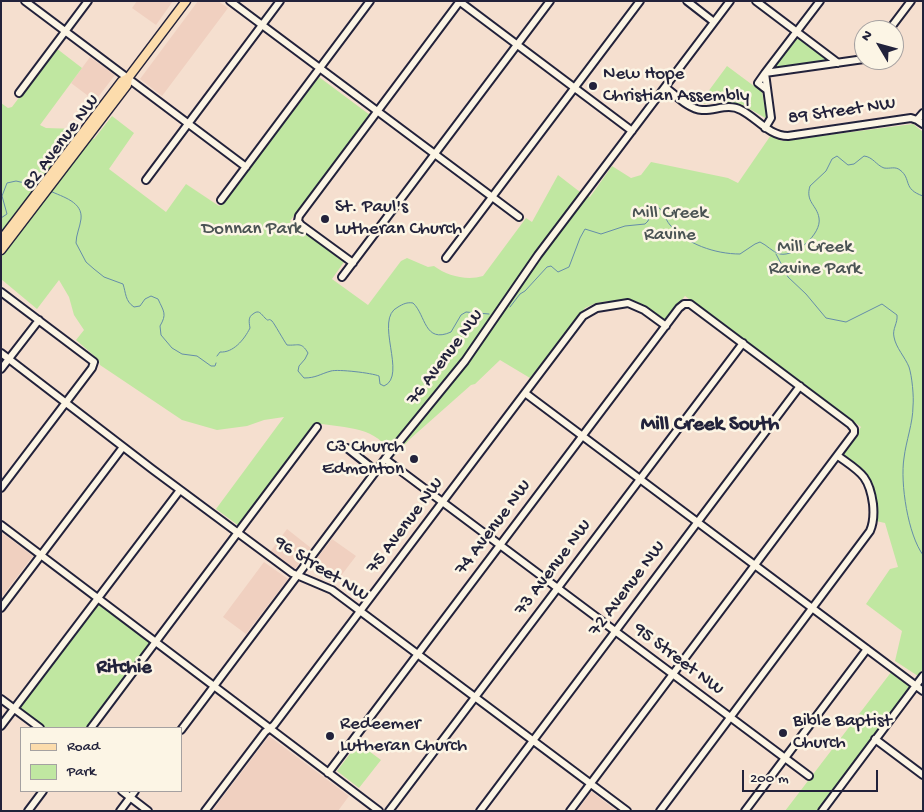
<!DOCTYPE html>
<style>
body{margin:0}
#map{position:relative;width:924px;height:812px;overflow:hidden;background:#f5dfcf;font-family:"Gochi Hand",sans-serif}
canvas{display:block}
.frame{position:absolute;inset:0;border:2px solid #22223b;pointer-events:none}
.legend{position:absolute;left:20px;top:727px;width:162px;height:65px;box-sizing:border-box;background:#fcf5e5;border:1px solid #a5a1a1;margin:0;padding:6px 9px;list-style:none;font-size:15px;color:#22223b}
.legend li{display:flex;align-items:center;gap:10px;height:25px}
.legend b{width:25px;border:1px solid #a5a1a1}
.north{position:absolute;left:854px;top:20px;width:50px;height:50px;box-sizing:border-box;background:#fcf5e5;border:1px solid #a5a1a1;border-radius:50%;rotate:307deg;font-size:14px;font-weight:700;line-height:20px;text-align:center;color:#22223b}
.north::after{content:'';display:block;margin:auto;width:18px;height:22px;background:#22223b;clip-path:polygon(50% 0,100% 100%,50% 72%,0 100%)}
.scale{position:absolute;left:742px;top:770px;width:136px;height:22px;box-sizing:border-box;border:2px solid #22223b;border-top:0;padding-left:6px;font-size:15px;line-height:18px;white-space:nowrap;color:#22223b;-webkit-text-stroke:4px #fcf5e5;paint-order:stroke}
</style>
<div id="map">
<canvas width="924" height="812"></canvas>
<div class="frame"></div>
<ul class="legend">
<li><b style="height:6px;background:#fcdcac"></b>Road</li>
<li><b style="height:14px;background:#c0e7a1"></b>Park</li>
</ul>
<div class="north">N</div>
<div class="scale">200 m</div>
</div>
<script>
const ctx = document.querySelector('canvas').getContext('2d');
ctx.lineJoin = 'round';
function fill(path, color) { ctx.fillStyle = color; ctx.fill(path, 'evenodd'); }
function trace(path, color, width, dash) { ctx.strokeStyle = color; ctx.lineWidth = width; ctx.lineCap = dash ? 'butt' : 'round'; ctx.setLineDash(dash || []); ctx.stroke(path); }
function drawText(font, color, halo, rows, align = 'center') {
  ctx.font = font + ' "Gochi Hand",sans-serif'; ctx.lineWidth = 5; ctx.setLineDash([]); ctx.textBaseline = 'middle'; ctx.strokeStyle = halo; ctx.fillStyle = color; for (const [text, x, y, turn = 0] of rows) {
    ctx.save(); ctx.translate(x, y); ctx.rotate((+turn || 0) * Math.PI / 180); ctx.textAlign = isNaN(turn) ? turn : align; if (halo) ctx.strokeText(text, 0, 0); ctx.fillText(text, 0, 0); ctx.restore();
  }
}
fill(new Path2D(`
 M137,1H173L156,25L132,8Z
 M198,1H218L228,8L162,96L140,79Z
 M90,57L115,75L95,101L71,83Z
 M287,529L311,548L295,569L270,552Z
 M1,532L33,556L1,598Z
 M332,539L356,556L334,585L310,567Z
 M264,562L288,579L246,634L223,617Z
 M269,736L349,796L338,811H212Z
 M591,792H592L617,811H577Z`), '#f0d0c0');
fill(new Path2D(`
 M798,38H800L830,61L773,69Z
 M56,48L82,68L40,125L46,128L78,129L94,139L112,116L134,133L109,169L166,212L186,184L219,206L228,197L319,77L370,115L290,221L344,262L332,279L368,305L401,261L407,258L428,267L434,266C447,276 467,281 483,276L526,218L532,222L558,175L580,192L590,197L612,166L631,178L641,175L651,162L728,178L738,183L771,135L782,141L913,124L923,132V669L918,676L895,661L902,631L866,604L890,569L898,567L885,523L876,521L874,486L864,470L843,454L861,427L685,296L664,320L636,301H608L596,303L585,308L530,378L500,360L475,384L471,385L410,439L393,457C377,425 347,429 316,423L239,526L216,509L284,417L264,420L247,426L217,430L182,420L100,365L99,360L76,340L84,330L74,315L69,297L59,280L37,309L1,279V103L8,108L12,107Z
 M727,66L762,92L767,119L743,105L725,102L699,104Z
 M97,605H101L149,641L150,644L87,728H44L21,711L20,706Z
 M892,671L909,684L910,688L818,811H785Z
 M358,743L381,760L359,788L337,771Z`), '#c0e7a1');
trace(new Path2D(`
 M50,191C63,197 83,202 81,219C80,227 76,235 76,243L86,262L94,269L104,277L123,284C126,293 125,301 134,307L140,306L145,299L151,296L158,299C164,312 167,314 160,326L161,335L172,348L182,354L197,356L211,366H215L216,363
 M1,218L7,214L2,196L7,183L16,181L38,186
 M776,254L788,277L806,294L826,318L846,322L882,304L897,315C898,323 892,329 894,337C896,348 905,357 909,367C912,376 914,397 913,406C913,423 906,441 904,458C900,483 908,535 923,555
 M510,307L520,294L525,291L547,267L551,266L558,272L569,267L580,238L585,229L601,234L625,226L645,224L648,221L652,209L657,206C663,210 665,219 670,225C686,244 715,254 740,254L755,244L760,242C767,245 772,252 780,254C795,257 822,234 819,218C817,205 805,202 810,186L826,171L832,159L837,156L848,165L854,164L864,156C873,157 876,165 884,168C890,169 895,166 900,170C912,179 902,189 923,196
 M217,356L220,352C233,353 244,340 250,328C249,322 248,317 253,314C259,309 261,314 265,318C270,323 267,317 272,321C274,323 284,341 287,345C298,346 301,341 308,353L305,359L299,366L298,371L304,378C316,378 320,374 331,371C338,369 372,373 379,376L380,384L384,386C408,376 373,319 398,307C403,304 407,302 413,303C426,315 424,344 451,332L461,315L466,312L489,314`), '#658da9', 1);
const minor = new Path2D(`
 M25,1L246,167
 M230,1L519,217
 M459,1L632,131
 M687,1L714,22
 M756,1L838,63
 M889,30L911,1
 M665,87C676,95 688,109 702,110C715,111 728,103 741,110C757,118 769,136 788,136L911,118L917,120L923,124
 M767,90L758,83L765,73L864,59
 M19,93L88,1
 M917,120L923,113
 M765,128L771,118L765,73L820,1
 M146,180L280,1
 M221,200L370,1
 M446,258L640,1
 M353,263L301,225L298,221L299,216L460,1
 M342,277L550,1
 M1,292L94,362L92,368L1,488
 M1,353L152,469L292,573L332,590L627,811
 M1,369L39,320
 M525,393L923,691
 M347,448L376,471
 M385,459L809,776
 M1,525L379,811
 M1,608L123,447
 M1,699L40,728
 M1,726L180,490
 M91,728L317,427
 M181,730L385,459L465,361L538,255L730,1
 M875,739L923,775
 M328,773L679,308L684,304H690L850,424L854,429V433L570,811
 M122,791L148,811
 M28,811L43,791
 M120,811L135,791
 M205,811L265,732L274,725L583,316L597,308L628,303L644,310L666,326
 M389,811L743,343
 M480,811L800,386
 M660,811L870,531C874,522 874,514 873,504C869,475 860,472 838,456
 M745,811L867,649
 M822,811L923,676`);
const major = new Path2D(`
 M1,240L122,81L128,78L186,1
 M1,250L127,85L128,78`);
trace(minor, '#22223b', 10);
trace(major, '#22223b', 11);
trace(minor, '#fcf5e5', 6);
trace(major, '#fcdcac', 8);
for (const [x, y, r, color] of [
 [593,86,5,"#22223b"],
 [325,219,5,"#22223b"],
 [414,459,5,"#22223b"],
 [783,733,5,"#22223b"],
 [330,736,5,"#22223b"]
]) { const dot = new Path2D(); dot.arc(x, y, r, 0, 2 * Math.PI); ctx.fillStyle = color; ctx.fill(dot); trace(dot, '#fcf5e5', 2); }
drawText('19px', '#22223b', '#fcf5e5', [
 ["New Hope",603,75],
 ["Christian Assembly",603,97],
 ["St. Paul's",335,208],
 ["Lutheran Church",335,230],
 ["C3 Church",404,448,"right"],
 ["Edmonton",404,470,"right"],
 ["Bible Baptist",793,722],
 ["Church",793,744],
 ["Redeemer",340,725],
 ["Lutheran Church",340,747]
], 'left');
drawText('19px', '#22223b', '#fcf5e5', [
 ["89 Street NW",842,112,-8],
 ["82 Avenue NW",62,143,-53],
 ["76 Avenue NW",446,358,-53],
 ["75 Avenue NW",406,526,-53],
 ["74 Avenue NW",494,528,-53],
 ["73 Avenue NW",554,568,-53],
 ["96 Street NW",321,570,32],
 ["72 Avenue NW",628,589,-53],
 ["95 Street NW",678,660,37]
]);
drawText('19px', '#4a5354', '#fcf5e5', [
 ["Mill Creek",670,214],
 ["Ravine",670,236],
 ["Donnan Park",252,230],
 ["Mill Creek",815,248],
 ["Ravine Park",815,270]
]);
drawText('bold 20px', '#22223b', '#fcf5e5', [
 ["Ritchie",124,669]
]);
drawText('bold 21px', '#22223b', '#fcf5e5', [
 ["Mill Creek South",710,426]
]);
</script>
